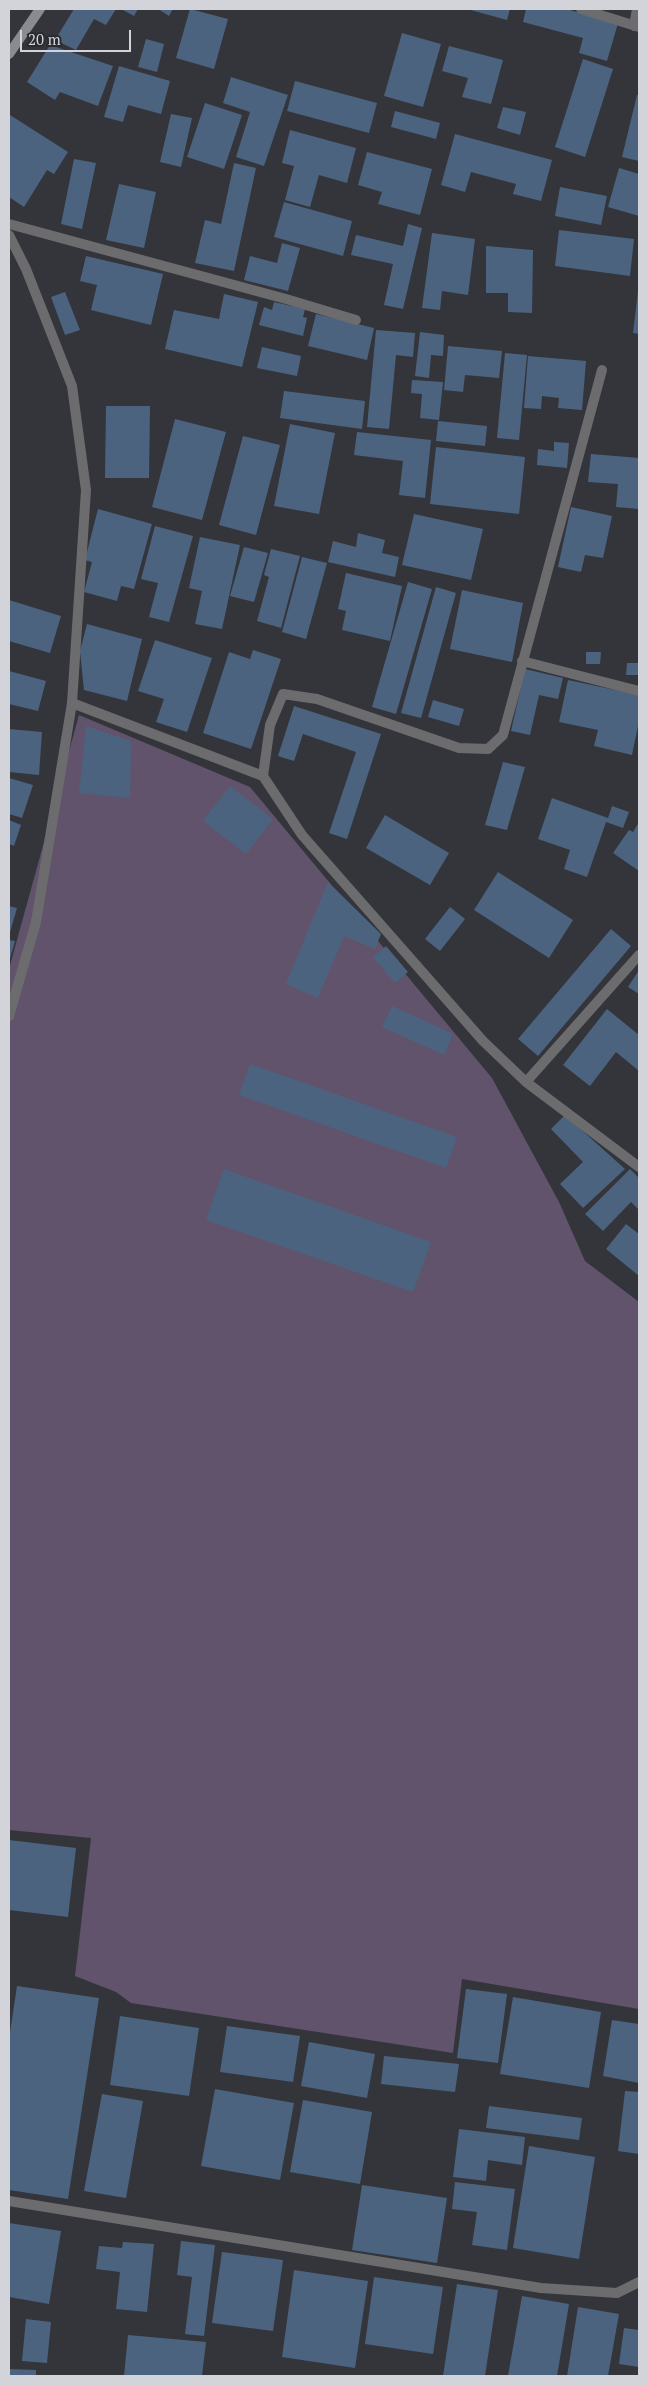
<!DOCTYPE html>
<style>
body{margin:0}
#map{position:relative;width:648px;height:2385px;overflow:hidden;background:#33353b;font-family:"PT Serif",serif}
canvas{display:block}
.frame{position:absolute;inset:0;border:10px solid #d3d4d9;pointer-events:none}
.scale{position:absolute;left:20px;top:30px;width:111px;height:22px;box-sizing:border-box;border:2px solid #d3d4d9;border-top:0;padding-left:6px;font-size:15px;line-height:18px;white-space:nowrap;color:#d3d4d9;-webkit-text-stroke:4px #292b31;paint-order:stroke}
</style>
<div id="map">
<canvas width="648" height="2385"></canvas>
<div class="frame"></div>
<div class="scale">20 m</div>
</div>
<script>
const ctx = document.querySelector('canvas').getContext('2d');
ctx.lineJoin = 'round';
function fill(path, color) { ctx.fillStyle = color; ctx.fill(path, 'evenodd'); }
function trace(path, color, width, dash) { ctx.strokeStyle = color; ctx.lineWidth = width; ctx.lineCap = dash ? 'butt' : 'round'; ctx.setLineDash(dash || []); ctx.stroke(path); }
fill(new Path2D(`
 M79,715L250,787L492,1078L559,1202L585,1261L639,1302V2009L462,1979L453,2053L131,2003L116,1992L75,1976L91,1838L9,1830V969Z`), '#61536c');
fill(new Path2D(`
 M74,9H116L106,25L94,19L76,50L55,40Z
 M121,9H138L134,16Z
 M158,9H173L169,16Z
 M190,9L228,19L214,69L176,58Z
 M467,9H510L507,20Z
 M526,9H566L618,23L607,61L579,53L583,38L523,22Z
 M402,33L441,44L423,107L384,96Z
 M146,39L164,44L157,72L138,67Z
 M50,45L113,66L98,106L60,92L55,100L27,82Z
 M449,46L503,60L491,104L462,97L468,78L442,71Z
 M583,59L613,69L585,157L555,147Z
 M119,66L170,81L161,114L128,105L123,122L104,117Z
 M231,77L288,95L264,166L236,157L250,112L223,103Z
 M295,81L377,103L369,133L287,111Z
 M637,95H639V161L622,157Z
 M205,103L242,115L224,169L187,157Z
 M503,107L526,112L520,135L497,128Z
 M395,111L440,123L436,139L391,127Z
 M171,114L192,118L181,167L160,162Z
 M10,115L68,152L54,174L47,170L24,207L9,197Z
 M290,130L356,148L347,183L319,175L310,207L285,200L294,166L282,163Z
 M455,134L552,160L541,201L513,194L516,184L471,172L465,192L441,185Z
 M367,152L432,169L420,215L378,204L382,192L358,185Z
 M74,159L96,163L82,229L61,224Z
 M234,163L256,168L234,271L195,263L205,220L221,224Z
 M619,168L639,174V216L608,207Z
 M119,184L156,192L144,248L106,240Z
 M560,187L607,196L601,225L555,216Z
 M284,202L352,221L343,256L274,237Z
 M408,224L422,228L403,309L384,305L393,264L351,255L356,235L403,246Z
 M559,230L634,239L630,276L555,266Z
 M432,233L475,239L468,295L442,291L440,310L422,308Z
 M282,243L300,248L288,291L244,280L250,256L277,263Z
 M486,246L533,250L532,313L508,312V293H486Z
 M86,256L163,274L151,325L91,310L97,285L80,281Z
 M638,291H639V334L633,333Z
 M65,292L80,330L65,335L51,297Z
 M224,294L258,302L242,367L165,349L174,310L219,319Z
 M274,302L305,309L303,317L307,318L303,336L259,325L264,307L272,310Z
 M316,314L374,328L367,360L308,346Z
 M376,330L415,333L413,357L396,355L389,429L367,427Z
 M420,332L444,335L443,356L431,355L429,378L415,376Z
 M448,346L502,351L499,378L465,375L463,392L444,390Z
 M262,347L301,356L297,376L257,368Z
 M505,353L527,355L519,440L497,438Z
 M528,356L586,361L582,410L558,408L559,398L542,396L541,409L524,408Z
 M412,380L443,382L439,420L420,418L422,394L411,393Z
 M284,391L365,401L362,429L280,418Z
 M106,406H150L149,478H105Z
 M175,419L226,432L202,520L152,507Z
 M438,421L487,426L485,446L436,441Z
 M290,424L335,433L319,514L274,506Z
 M357,432L431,440L425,498L399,495L403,461L354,455Z
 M243,436L280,445L256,535L219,525Z
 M554,442L569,443L567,468L537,465L538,449L554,451Z
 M436,447L525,457L519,514L430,504Z
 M591,454L639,458V509L616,507L618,484L588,482Z
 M571,507L612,516L603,558L585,555L581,572L558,567Z
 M98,509L152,524L134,589L121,586L117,601L84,592L92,562L85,560Z
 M414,514L483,529L471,580L402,565Z
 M155,526L193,536L169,622L149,617L158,583L141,579Z
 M358,533L385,540L382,553L399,557L395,577L328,562L333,541L356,547Z
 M200,537L240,545L222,629L195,624L202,591L189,588Z
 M244,547L268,553L254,602L230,596Z
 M271,549L300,556L281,628L257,621L269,577L264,575Z
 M302,557L327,563L306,639L282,632Z
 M346,573L402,586L390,641L342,630L346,611L338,609Z
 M408,582L432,589L396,714L372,707Z
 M436,587L456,593L421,718L401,713Z
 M462,590L523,603L512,662L450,649Z
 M9,600L61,616L50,653L9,641Z
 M87,624L142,639L127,701L84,690L80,651Z
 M155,640L212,658L187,732L156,722L164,699L138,691Z
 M253,650L281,659L251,749L203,733L229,652L250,659Z
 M586,652H601L600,664H586Z
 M627,663H639V675H626Z
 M525,669L563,678L558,699L539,695L530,735L511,731Z
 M9,671L46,681L38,711L9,704Z
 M568,680L639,695V721L632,755L594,746L598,730L559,722Z
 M433,700L464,709L459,726L428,717Z
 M294,706L381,734L347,839L329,833L356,752L303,734L294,761L278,756Z
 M86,726L131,741L130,798L79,793Z
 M9,729L42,732L39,775L9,772Z
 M503,762L525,767L507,830L485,825Z
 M9,778L33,785L22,818L9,814Z
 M230,786L273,819L246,854L203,821Z
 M552,798L608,818L612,806L629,812L623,828L606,822L587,877L564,869L570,850L538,839Z
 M385,815L449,853L430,885L366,848Z
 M9,820L21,825L14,846L9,844Z
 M639,822V871L613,853L629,830L633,832Z
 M498,872L573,920L549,958L474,910Z
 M328,882L381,934L375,949L344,936L318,998L286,984Z
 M9,906L17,908L9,936Z
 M450,907L465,919L440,951L425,939Z
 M611,929L631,946L538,1056L518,1039Z
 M9,940L15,941L9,962Z
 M386,946L408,972L395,983L373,957Z
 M639,970V994L628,987Z
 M392,1006L453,1034L444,1055L382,1027Z
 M607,1009L639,1035V1071L616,1052L590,1086L563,1065Z
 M250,1064L457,1137L446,1168L239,1095Z
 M565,1115L625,1169L583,1208L560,1184L583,1162L551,1129Z
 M224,1169L431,1242L413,1292L206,1220Z
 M630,1169L639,1178V1210L631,1202L603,1231L585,1214Z
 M626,1224L639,1234V1276L606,1249Z
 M9,1840L76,1848L68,1917L9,1910Z
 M17,1986L99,1998L68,2199L9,2190V2039Z
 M466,1989L507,1994L498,2063L457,2058Z
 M513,1997L601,2012L589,2088L500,2074Z
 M120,2016L199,2028L189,2096L110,2085Z
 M612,2020L639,2024V2083L603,2076Z
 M227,2026L300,2036L293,2082L220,2072Z
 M309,2042L375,2054L367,2098L301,2086Z
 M384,2056L459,2064L455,2092L381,2084Z
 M215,2089L294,2103L280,2180L201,2166Z
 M625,2091L639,2092V2154L618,2151Z
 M102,2094L143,2101L126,2198L84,2191Z
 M303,2100L372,2112L360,2184L290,2172Z
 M489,2106L582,2118L579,2140L486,2128Z
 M459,2129L525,2137L522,2165L488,2160L486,2181L453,2177Z
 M529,2146L595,2157L579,2259L513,2248Z
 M455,2182L515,2189L507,2250L472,2245L477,2212L452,2209Z
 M362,2185L447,2198L437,2263L352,2250Z
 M9,2223L61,2231L49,2304L9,2297Z
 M181,2241L215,2245L204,2336L185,2334L192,2277L177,2275Z
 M123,2242L154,2244L147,2312L116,2309L120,2272L96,2269L99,2246L122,2248Z
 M222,2252L283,2260L273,2331L212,2323Z
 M294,2270L368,2281L355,2368L282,2357Z
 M374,2277L443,2287L433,2354L365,2344Z
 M457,2284L498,2290L485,2376H443Z
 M522,2296L569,2304L557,2376H508Z
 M578,2307L619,2314L608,2376H567Z
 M26,2319L51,2322L47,2363L22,2361Z
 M624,2328L639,2330V2367L619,2364Z
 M128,2335L206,2342L202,2376H124Z
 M9,2369L36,2370V2376H9Z`), '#4c637f');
trace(new Path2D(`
 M581,9L639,27
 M634,26L637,9
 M9,224L286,299L356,320
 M9,235L26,269L72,386L86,490L72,703L36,922L9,1016
 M522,661L639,691
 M72,703L263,776L302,835L483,1041L526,1082L639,1167
 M263,776L270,725L283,694L317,699L459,748L488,749L503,735L602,370
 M526,1082L639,955
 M9,2201L541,2288L617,2293L639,2282`), '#6c6c6f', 10);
trace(new Path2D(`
 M9,54L40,9`), '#8a8a8f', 10);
</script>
